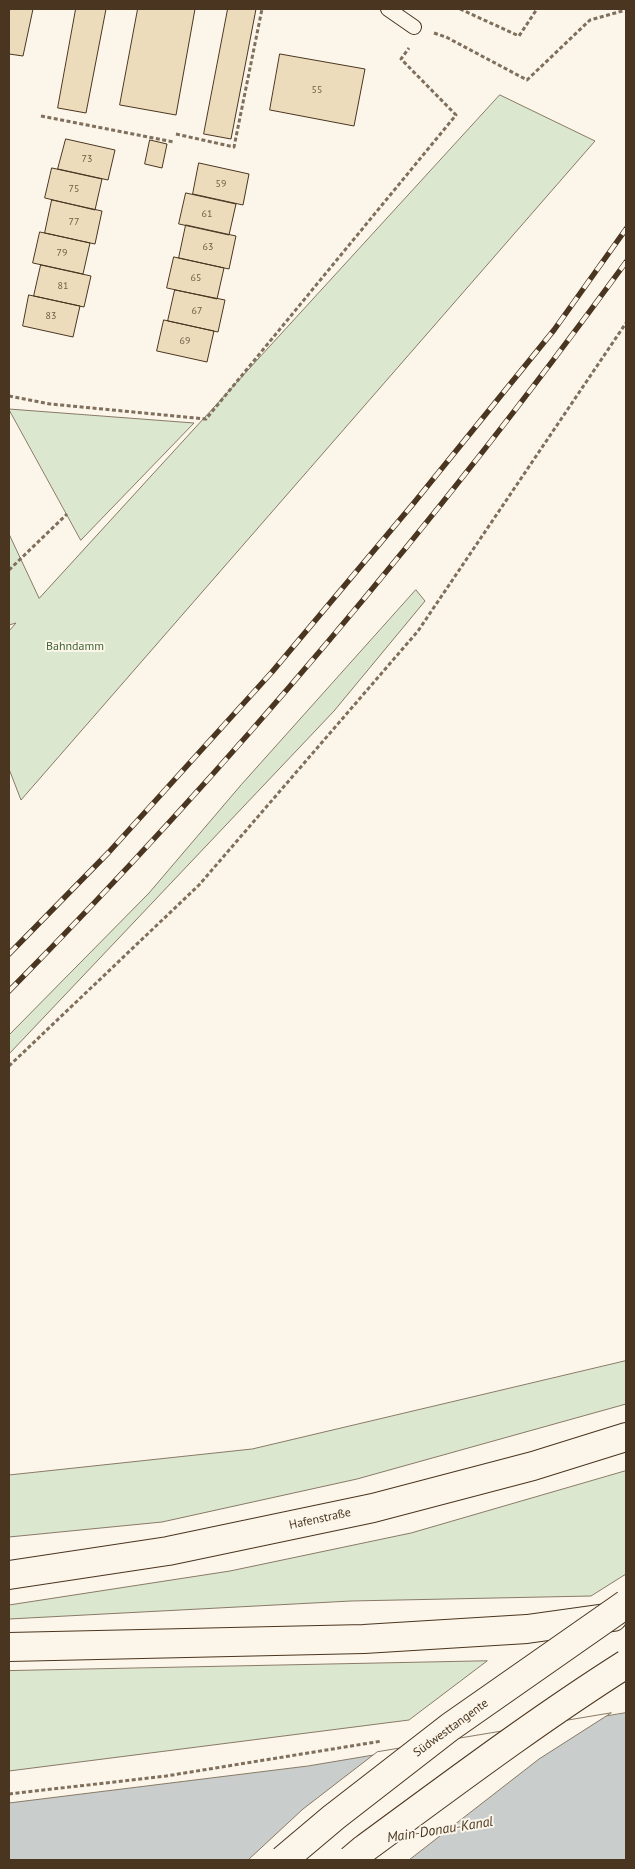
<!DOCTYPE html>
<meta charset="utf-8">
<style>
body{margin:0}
#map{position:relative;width:635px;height:1869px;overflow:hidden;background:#fbf6e9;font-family:"PT Sans",sans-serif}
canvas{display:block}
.frame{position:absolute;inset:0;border:10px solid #4a3520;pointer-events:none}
</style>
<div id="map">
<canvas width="635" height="1869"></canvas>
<div class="frame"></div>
</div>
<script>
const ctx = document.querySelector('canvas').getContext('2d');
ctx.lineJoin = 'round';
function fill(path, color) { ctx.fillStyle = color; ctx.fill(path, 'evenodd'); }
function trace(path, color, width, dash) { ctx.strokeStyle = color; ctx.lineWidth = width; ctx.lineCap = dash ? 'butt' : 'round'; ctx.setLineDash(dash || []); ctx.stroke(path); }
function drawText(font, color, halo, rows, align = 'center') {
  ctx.font = font + ' "PT Sans",sans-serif'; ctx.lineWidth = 4; ctx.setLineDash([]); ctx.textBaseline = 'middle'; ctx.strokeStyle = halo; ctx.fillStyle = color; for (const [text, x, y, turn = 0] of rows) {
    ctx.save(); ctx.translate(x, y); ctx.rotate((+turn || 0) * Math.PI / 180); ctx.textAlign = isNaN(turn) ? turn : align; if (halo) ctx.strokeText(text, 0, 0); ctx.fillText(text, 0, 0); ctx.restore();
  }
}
const green = new Path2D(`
 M500,95L595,141L21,800L9,769V631L16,623L9,625V534L39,598Z
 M9,409L194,423L81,540Z
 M416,590L425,601L334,711L9,1054V1035L149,893L241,785Z
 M626,1361V1404L357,1479L162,1522L9,1537V1475L252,1449Z
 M626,1471V1574L591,1596L351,1601L9,1619V1605L230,1571L411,1533Z
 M487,1661L409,1720L9,1771V1671Z`);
fill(green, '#dce7d0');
trace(green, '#887966', 1);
const water = new Path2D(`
 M626,1713V1860H9V1803L308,1766Z`);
fill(water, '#c9cecd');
trace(water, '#887966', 1);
const pier = new Path2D(`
 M611,1713L539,1759L409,1860H248L303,1809L377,1752Z`);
fill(pier, '#fbf6e9');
trace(pier, '#887966', 1);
const building = new Path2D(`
 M9,9H33L23,56L9,54Z
 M76,9H106L86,113L58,108Z
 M138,9H195L176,115L120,105Z
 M228,9H256L231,139L204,134Z
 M280,54L365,69L354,126L270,110Z
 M66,139L115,150L108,180L58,169Z
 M150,140L167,144L162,168L145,164Z
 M199,163L249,174L243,205L193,194Z
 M52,168L102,179L95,210L45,198Z
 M186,193L236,204L229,235L179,224Z
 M52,200L102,211L95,244L45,233Z
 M186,225L236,236L229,269L179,258Z
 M40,232L90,243L83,274L33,263Z
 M174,257L224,268L217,299L167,288Z
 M41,265L91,276L84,307L34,296Z
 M175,290L225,300L218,332L168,321Z
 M29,295L80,306L73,337L23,326Z
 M164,320L214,331L207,362L157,351Z`);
fill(building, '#ecdcbc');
trace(building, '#4a3520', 1);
const lane = new Path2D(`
 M388,9L414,27`);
const highway = new Path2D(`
 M9,1575L168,1551L373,1508L533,1466L626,1437
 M9,1647L364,1639L527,1629L613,1617`);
trace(lane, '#4a3520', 16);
trace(highway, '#4a3520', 30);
trace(new Path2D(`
 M460,9L519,36L537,9
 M434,33L446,37L527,80L590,20L626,10
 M41,116L174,142
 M176,134L234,147L262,9
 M9,396L50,404L206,419L456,115L401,59L409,48
 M9,570L67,514
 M9,1066L199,885L418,631L626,323
 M9,1794L166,1776L382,1741`), '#7f6f5c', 3, [4, 2.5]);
trace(lane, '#fbf6e9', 14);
trace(highway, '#fbf6e9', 28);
const rail = new Path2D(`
 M9,954L109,852L272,672L413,504L554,330L626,229
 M9,991C233,764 438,520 626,262`);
trace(rail, '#4a3520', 5.5);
trace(rail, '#fbf6e9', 4, [11]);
const highwayBridge = new Path2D(`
 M283,1860L334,1817L450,1727L626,1604
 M351,1860L364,1849C450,1786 536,1721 626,1664`);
trace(highwayBridge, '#4a3520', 30, []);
trace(highwayBridge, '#fbf6e9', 28);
drawText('10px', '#725f47', null, [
 ["55",317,90],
 ["73",87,159],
 ["59",221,184],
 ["75",74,189],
 ["61",207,214],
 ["77",74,222],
 ["63",208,247],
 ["79",62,253],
 ["65",196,278],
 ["81",63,286],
 ["67",197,311],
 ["83",51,316],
 ["69",185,341]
]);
drawText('12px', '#436837', '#fbf6e9', [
 ["Bahndamm",75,647]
]);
drawText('12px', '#4a3520', '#fbf6e9', [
 ["Hafenstraße",320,1519,-12],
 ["Südwesttangente",451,1728,-36]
]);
drawText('italic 14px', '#4a3520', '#fbf6e9', [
 ["Main-Donau-Kanal",440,1830,-9]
]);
</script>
